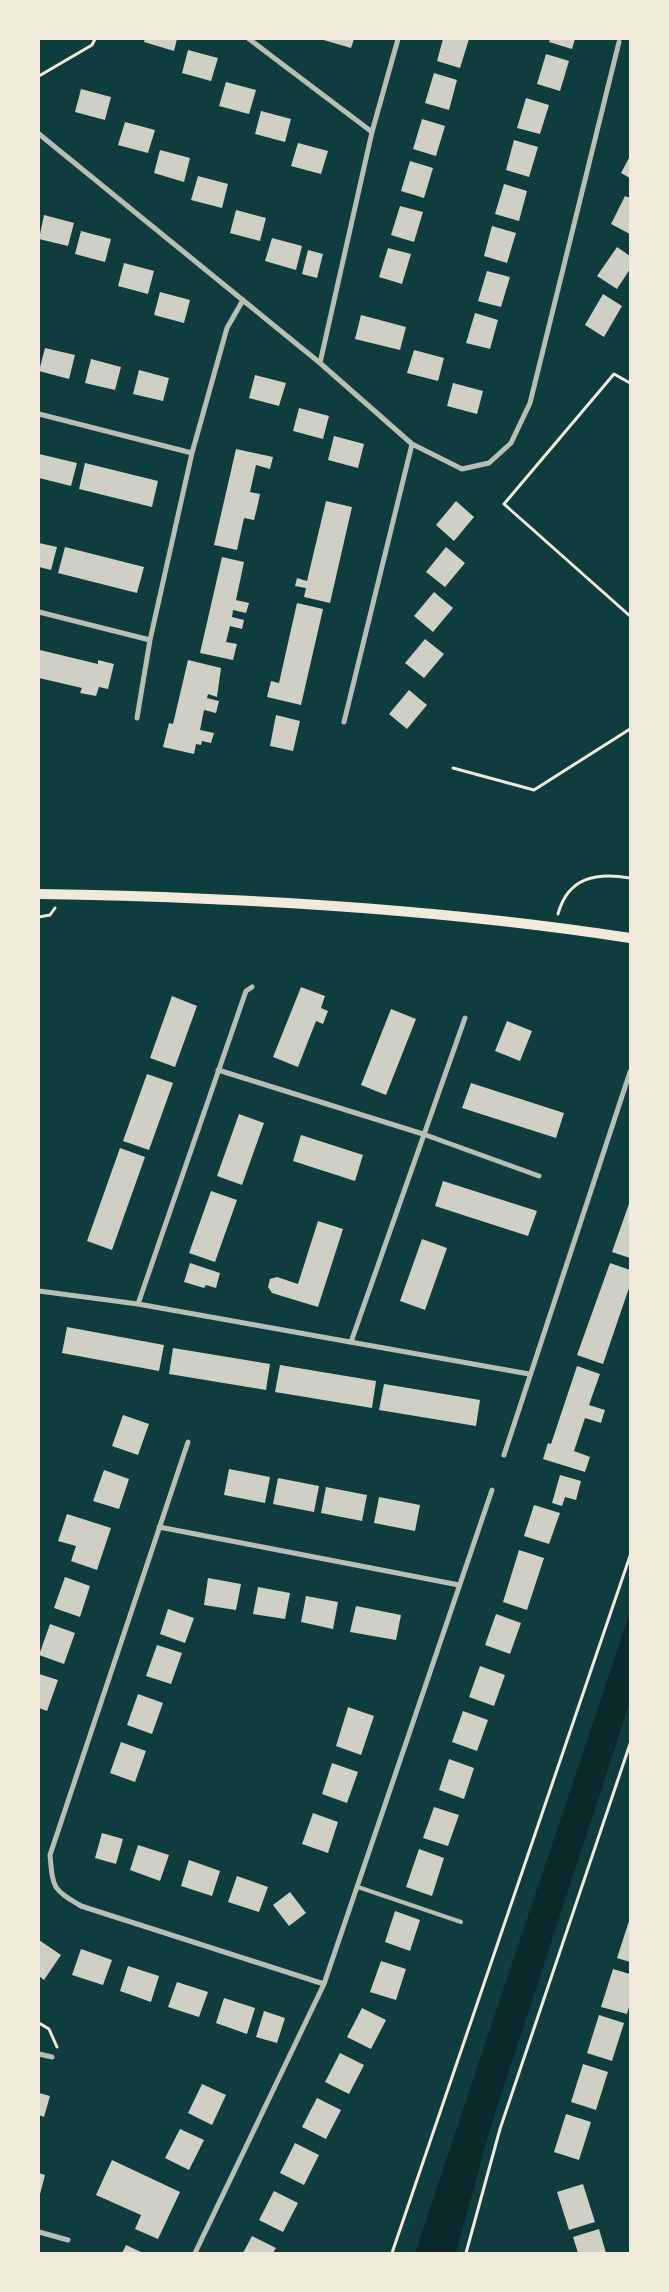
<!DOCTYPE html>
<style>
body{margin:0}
#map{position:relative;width:669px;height:2292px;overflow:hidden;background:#0f3d3e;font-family:"DM Sans",sans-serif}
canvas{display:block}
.frame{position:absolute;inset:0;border:40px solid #f1e9da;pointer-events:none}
</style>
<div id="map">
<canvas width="669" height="2292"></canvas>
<div class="frame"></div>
</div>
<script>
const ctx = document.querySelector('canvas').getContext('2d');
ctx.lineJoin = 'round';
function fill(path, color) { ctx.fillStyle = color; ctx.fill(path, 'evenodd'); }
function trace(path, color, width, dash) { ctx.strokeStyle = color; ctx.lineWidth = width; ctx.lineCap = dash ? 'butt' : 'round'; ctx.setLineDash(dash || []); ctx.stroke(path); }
fill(new Path2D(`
 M630,1612V1702L490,2129L456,2253H415Z`), '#0a2a2b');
fill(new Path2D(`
 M145,39H177L174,51L144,42Z
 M320,39H354L351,48Z
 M443,39H469L460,68L437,61Z
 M550,39H575L572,49L549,42Z
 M188,50L218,58L211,81L182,73Z
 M546,54L569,61L560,91L537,84Z
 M434,73L457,80L449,110L425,103Z
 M226,82L256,90L249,114L219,106Z
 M81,89L111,97L105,120L75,112Z
 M526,98L549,105L540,134L517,128Z
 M261,111L291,119L285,142L255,134Z
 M422,119L445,126L436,156L413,149Z
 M125,122L155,130L148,153L118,145Z
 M514,140L538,147L529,177L506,170Z
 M298,143L328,151L321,174L291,166Z
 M160,150L190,158L184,182L154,173Z
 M630,156V178L621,173Z
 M410,161L433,168L424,198L401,191Z
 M198,176L228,184L222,208L191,200Z
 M504,184L527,191L519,221L495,214Z
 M625,196L630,198V234L611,224Z
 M400,206L423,212L414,242L391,235Z
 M236,210L266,218L260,241L230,233Z
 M44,215L74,223L68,246L39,239Z
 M492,226L516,233L507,263L484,256Z
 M81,231L111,239L105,262L75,254Z
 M272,238L302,246L296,270L265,261Z
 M617,247L630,256V269L617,289L597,276Z
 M388,248L411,254L402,284L379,277Z
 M308,250L323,254L317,278L302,274Z
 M124,263L154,271L148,294L118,286Z
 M487,271L510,277L501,307L478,301Z
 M160,292L190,300L184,323L154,315Z
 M603,294L622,306L604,337L585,325Z
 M475,313L498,320L490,349L466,343Z
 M361,315L406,327L400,350L355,339Z
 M45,348L75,355L69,379L39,371Z
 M414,350L444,358L438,381L407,373Z
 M91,359L121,367L115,390L85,383Z
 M139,370L169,378L163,401L133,394Z
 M255,375L286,383L279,406L249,398Z
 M453,383L483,391L477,414L447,406Z
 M299,408L329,416L323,439L293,431Z
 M334,436L364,444L358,468L328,460Z
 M236,449L273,457L270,469L256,465L250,492L260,494L258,504L254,520L244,518L237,550L214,545Z
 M39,454L77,463L71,486L39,478Z
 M85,463L158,481L152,507L79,489Z
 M326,501L352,507L330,603L304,597L306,588L295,586L297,578L307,581Z
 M456,501L474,517L454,541L436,525Z
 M39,543L57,547L51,570L39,567Z
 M65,547L144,567L137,593L58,573Z
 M446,547L465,563L445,587L426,572Z
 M222,557L244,562L236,600L249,603L246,613L233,610L232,617L244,620L242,629L230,626L226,642L237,644L233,660L200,653Z
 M434,592L453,608L433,632L414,616Z
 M297,603L323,609L301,705L267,697L271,681L279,683Z
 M425,639L444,654L424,678L405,663Z
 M40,650L98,664V660L114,664L108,689L99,687L96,696L80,693L82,688L39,678Z
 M188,660L221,668L217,697L208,694L207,698L219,701L216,713L204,710L200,730L214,733L211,743L202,741L201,745L196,744L194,754L163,747L169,723L173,724Z
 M409,690L427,705L407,729L389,714Z
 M276,715L300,721L293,751L270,746Z
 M301,987L325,996L321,1008L328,1011L323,1024L316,1021L298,1067L273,1057Z
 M172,996L197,1006L175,1067L150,1058Z
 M391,1009L416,1019L386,1095L361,1085Z
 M507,1021L532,1031L520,1061L495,1051Z
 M147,1074L173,1083L149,1150L123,1141Z
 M471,1083L564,1113L556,1138L462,1108Z
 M239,1114L264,1123L242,1185L217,1176Z
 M301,1135L363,1155L355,1181L293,1161Z
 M120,1148L145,1157L112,1250L87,1241Z
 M443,1181L537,1211L528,1236L435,1206Z
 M211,1191L237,1200L215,1262L189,1253Z
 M630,1201V1258L612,1252Z
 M318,1221L343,1229L318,1307L272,1293L268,1287L270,1279L277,1277L298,1284Z
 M422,1239L447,1248L425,1310L400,1301Z
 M190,1263L220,1273L216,1288L206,1285L204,1288L184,1282Z
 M610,1263L630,1270V1285L603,1364L577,1355Z
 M67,1327L164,1345L159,1371L62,1353Z
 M173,1348L270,1364L266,1390L169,1374Z
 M280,1365L376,1381L372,1408L275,1392Z
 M577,1366L600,1374L589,1405L605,1410L601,1423L585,1418L574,1451L590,1457L585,1472L543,1459L548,1443L551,1444Z
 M384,1384L480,1400L476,1426L379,1410Z
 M123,1415L149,1424L138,1455L112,1446Z
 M229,1469L270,1477L265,1503L224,1495Z
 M104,1470L129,1479L119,1509L93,1501Z
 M560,1475L581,1481L576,1500L565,1497L562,1506L552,1503Z
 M278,1478L319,1486L314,1512L273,1504Z
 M326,1487L367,1495L362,1521L321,1513Z
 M379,1497L420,1505L415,1531L374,1523Z
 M534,1505L560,1513L549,1544L524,1536Z
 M67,1514L111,1528L97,1570L71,1561L76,1546L58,1541Z
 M519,1550L544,1558L527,1610L503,1602Z
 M65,1577L90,1586L80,1617L54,1608Z
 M208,1578L241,1584L236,1610L204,1605Z
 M258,1587L290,1593L285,1619L253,1614Z
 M306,1596L338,1602L333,1629L301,1622Z
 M356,1606L401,1615L396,1640L350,1632Z
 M168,1609L194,1618L185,1643L160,1634Z
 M496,1614L521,1623L510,1654L485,1645Z
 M50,1624L75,1633L64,1664L39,1655Z
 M157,1645L182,1653L171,1684L146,1676Z
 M480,1666L505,1675L494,1706L469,1697Z
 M39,1674L58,1680L47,1711L39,1708Z
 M138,1694L163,1703L152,1734L127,1725Z
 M348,1707L374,1716L361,1755L336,1746Z
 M463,1711L488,1720L477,1751L452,1742Z
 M121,1742L146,1751L135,1782L110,1773Z
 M449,1759L474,1768L464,1799L439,1790Z
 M332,1763L358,1772L347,1803L322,1794Z
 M434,1807L459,1815L448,1846L423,1838Z
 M313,1813L338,1822L328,1853L302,1844Z
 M102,1833L123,1839L116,1864L95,1858Z
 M138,1845L169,1855L160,1881L130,1870Z
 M419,1849L444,1858L432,1896L406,1887Z
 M189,1860L220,1871L212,1896L181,1886Z
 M237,1876L268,1887L259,1912L228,1902Z
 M290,1892L306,1913L289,1926L273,1905Z
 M395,1911L420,1920L410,1951L385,1942Z
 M630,1918V1962L617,1958Z
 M39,1940L61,1955L44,1980L39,1976Z
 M81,1949L112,1960L103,1985L72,1975Z
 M381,1961L406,1969L396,2000L370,1992Z
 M128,1966L159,1976L151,2002L120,1991Z
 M613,1969L630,1974V2003L627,2014L601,2007Z
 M177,1982L208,1992L199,2017L168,2007Z
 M224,1998L255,2008L247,2034L216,2023Z
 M362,2008L386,2020L371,2049L347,2037Z
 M264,2011L285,2018L277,2043L256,2037Z
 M599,2015L624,2023L612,2061L587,2053Z
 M340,2053L364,2065L349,2094L325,2082Z
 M583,2064L608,2072L596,2110L571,2102Z
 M202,2084L226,2095L212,2125L188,2113Z
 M39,2093L50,2096L44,2117L39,2115Z
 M317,2098L341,2110L326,2139L302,2127Z
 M566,2114L591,2122L579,2160L554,2152Z
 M180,2129L204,2140L189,2170L165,2158Z
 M295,2143L319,2155L304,2185L280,2173Z
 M112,2160L180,2192L158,2239L135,2229L141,2215L96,2195Z
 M39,2173L45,2175L39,2198Z
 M583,2184L595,2222L569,2230L557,2192Z
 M274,2191L298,2203L283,2232L259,2220Z
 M599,2229L606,2253H578L573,2237Z
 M252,2236L276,2248L273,2253H243Z
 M126,2245L143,2253H122Z`), '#cfcfc3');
trace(new Path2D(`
 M39,76L92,45L95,39
 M630,383L614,374L504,504L630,616
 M453,768L534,790L630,729
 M558,914C568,877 597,872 630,878
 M39,917L50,915L55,908
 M39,2023L49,2029L57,2047
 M392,2253L630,1556
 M466,2253L500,2129L630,1744`), '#f1e9da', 3);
trace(new Path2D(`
 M358,1887L461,1922`), '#b8beb3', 4);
trace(new Path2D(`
 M249,39L372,132
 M39,134L320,363L412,444L462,469L489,463L511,443L530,403L619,42
 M320,363L372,132L398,39
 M39,414L192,453
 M39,612L150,640
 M137,718L150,640L192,453L227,328L243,300
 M344,722L412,444
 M218,1070L423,1134L539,1176
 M39,1291L138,1304L529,1374
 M138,1304L246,991L252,987
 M351,1342L465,1018
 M188,1442L50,1855C53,1888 52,1889 81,1906L324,1984
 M504,1455L630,1072
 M159,1527L459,1585
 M39,2054L52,2057
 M39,2232L68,2240
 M195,2253L324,1984L492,1490`), '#b8beb3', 5);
trace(new Path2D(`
 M39,894C236,897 435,908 630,938`), '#f1e9da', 10);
</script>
